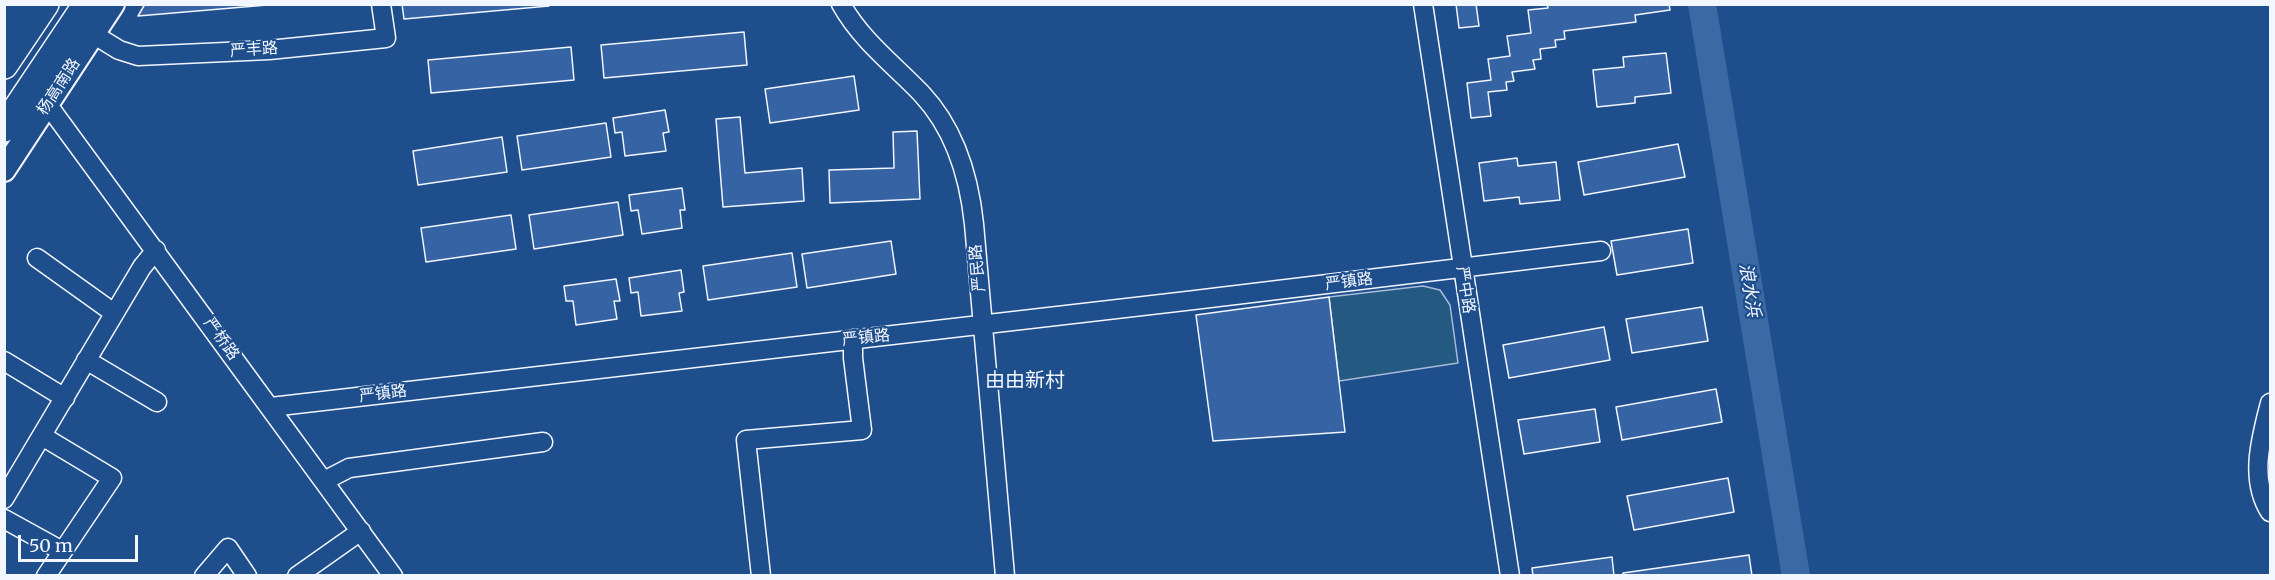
<!DOCTYPE html>
<meta charset="utf-8">
<style>
body{margin:0}
#map{position:relative;width:2275px;height:580px;overflow:hidden;background:#1f4e8c;font-family:Merriweather,serif}
canvas{display:block}
.frame{position:absolute;inset:0;border:6px solid #f2f6ff;pointer-events:none}
.scale{position:absolute;left:18px;top:535px;width:120px;height:27px;box-sizing:border-box;border:3px solid #f2f6ff;border-top:0;padding-left:8px;font-size:18px;line-height:21px;white-space:nowrap;color:#f2f6ff;-webkit-text-stroke:4px #1f4e8c;paint-order:stroke}
</style>
<div id="map">
<canvas width="2275" height="580"></canvas>
<div class="frame"></div>
<div class="scale">50 m</div>
</div>
<script>
const ctx = document.querySelector('canvas').getContext('2d');
ctx.lineJoin = 'round';
function fill(path, color) { ctx.fillStyle = color; ctx.fill(path, 'evenodd'); }
function trace(path, color, width, dash) { ctx.strokeStyle = color; ctx.lineWidth = width; ctx.lineCap = dash ? 'butt' : 'round'; ctx.setLineDash(dash || []); ctx.stroke(path); }
function drawText(font, color, halo, rows, align = 'center') {
  ctx.font = font + ' Merriweather,"Noto Sans SC",serif'; ctx.lineWidth = 4.5; ctx.setLineDash([]); ctx.textBaseline = 'middle'; ctx.strokeStyle = halo; ctx.fillStyle = color; for (const [text, x, y, turn = 0] of rows) {
    ctx.save(); ctx.translate(x, y); ctx.rotate((+turn || 0) * Math.PI / 180); ctx.textAlign = isNaN(turn) ? turn : align; if (halo) ctx.strokeText(text, 0, 0); ctx.fillText(text, 0, 0); ctx.restore();
  }
}
const green = new Path2D(`
 M1423,286L1440,290L1450,305L1458,363L1339,381L1329,297Z`);
fill(green, '#245a82');
trace(green, '#a8bbd7', 1.5);
trace(new Path2D(`
 M1702,4L1796,576`), '#3b69a3', 28);
const building = new Path2D(`
 M145,4H279L138,16Z
 M402,4H549V6L404,19Z
 M1456,4H1476L1479,26L1459,28Z
 M1547,4H1669L1670,10L1635,15L1636,22L1564,31L1565,39L1555,40L1556,47L1540,49L1541,59L1533,60L1535,69L1512,72L1514,81L1506,82L1507,90L1488,92L1491,116L1471,118L1467,83L1491,80L1488,59L1510,56L1507,36L1531,33L1528,10L1548,8Z
 M744,32L747,65L604,78L601,45Z
 M571,47L574,80L431,93L428,60Z
 M1666,53L1671,93L1635,97V103L1597,107L1593,70L1624,67L1623,57Z
 M854,76L859,110L770,123L765,89Z
 M665,110L669,132L663,133L666,151L625,156L622,132L615,133L613,118Z
 M740,117L745,173L802,168L804,201L723,207L716,119Z
 M606,123L611,157L522,170L517,136Z
 M917,131L920,199L830,203L829,170L894,168L893,132Z
 M502,137L507,172L418,185L413,151Z
 M1678,144L1685,177L1584,195L1578,162Z
 M1517,158L1518,166L1556,162L1560,200L1520,204L1519,197L1484,201L1479,163Z
 M682,188L685,210H680L682,228L642,234L638,210L631,211L629,195Z
 M618,202L623,235L534,249L529,215Z
 M511,215L516,249L426,262L421,228Z
 M1688,229L1693,263L1617,275L1611,241Z
 M891,241L896,274L807,288L802,254Z
 M792,253L797,287L708,300L703,266Z
 M681,270L684,292L679,293L682,311L641,316L638,292L631,293L629,278Z
 M616,279L620,301H614L617,319L576,325L573,301H566L564,286Z
 M1329,297L1345,432L1213,441L1196,315Z
 M1702,307L1708,341L1632,353L1626,319Z
 M1604,327L1610,360L1509,378L1503,345Z
 M1716,389L1722,422L1622,440L1616,407Z
 M1595,409L1600,442L1524,454L1518,420Z
 M1728,478L1734,512L1634,530L1627,496Z
 M1749,555L1752,576H1623V573Z
 M1612,557L1614,576H1533L1532,568Z`);
fill(building, '#3563a3');
trace(building, '#f2f6ff', 1.5);
const minor = new Path2D(`
 M841,4C861,40 893,64 921,93C955,129 969,176 974,224L1005,576
 M1423,4L1510,576
 M93,34L119,50L138,56L269,50L386,38L381,4
 M48,105L393,576
 M37,258L114,313
 M86,360L157,402
 M4,361L65,398
 M2270,403C2261,438 2249,479 2270,512
 M271,407C714,355 1158,306 1601,251
 M42,436L112,478L46,576
 M324,481L349,468L543,442
 M4,499L142,267L156,250
 M4,519L62,551
 M204,576L228,548L247,576
 M297,576L361,531
 M761,576L746,440L862,430L853,358V339`);
const major = new Path2D(`
 M4,27L20,4
 M4,170L113,4`);
const highway = new Path2D(`
 M4,65L45,4
 M4,128L87,4`);
trace(minor, '#f2f6ff', 21);
trace(major, '#f2f6ff', 26);
trace(highway, '#f2f6ff', 30);
trace(minor, '#1f4e8c', 18);
trace(major, '#1f4e8c', 22);
trace(highway, '#1f4e8c', 27);
drawText('16px', '#f2f6ff', '#1f4e8c', [
 ["严丰路",254,50,-4],
 ["杨高南路",59,87,-57],
 ["严民路",978,268,-95],
 ["严镇路",1349,282,-7],
 ["严中路",1465,290,81],
 ["严镇路",866,338,-6],
 ["严桥路",221,339,54],
 ["严镇路",383,394,-7]
]);
drawText('italic 18px', '#f2f6ff', '#1f4e8c', [
 ["浪水浜",1749,290,81]
]);
drawText('20px', '#f2f6ff', '#1f4e8c', [
 ["由由新村",1025,381]
]);
</script>
